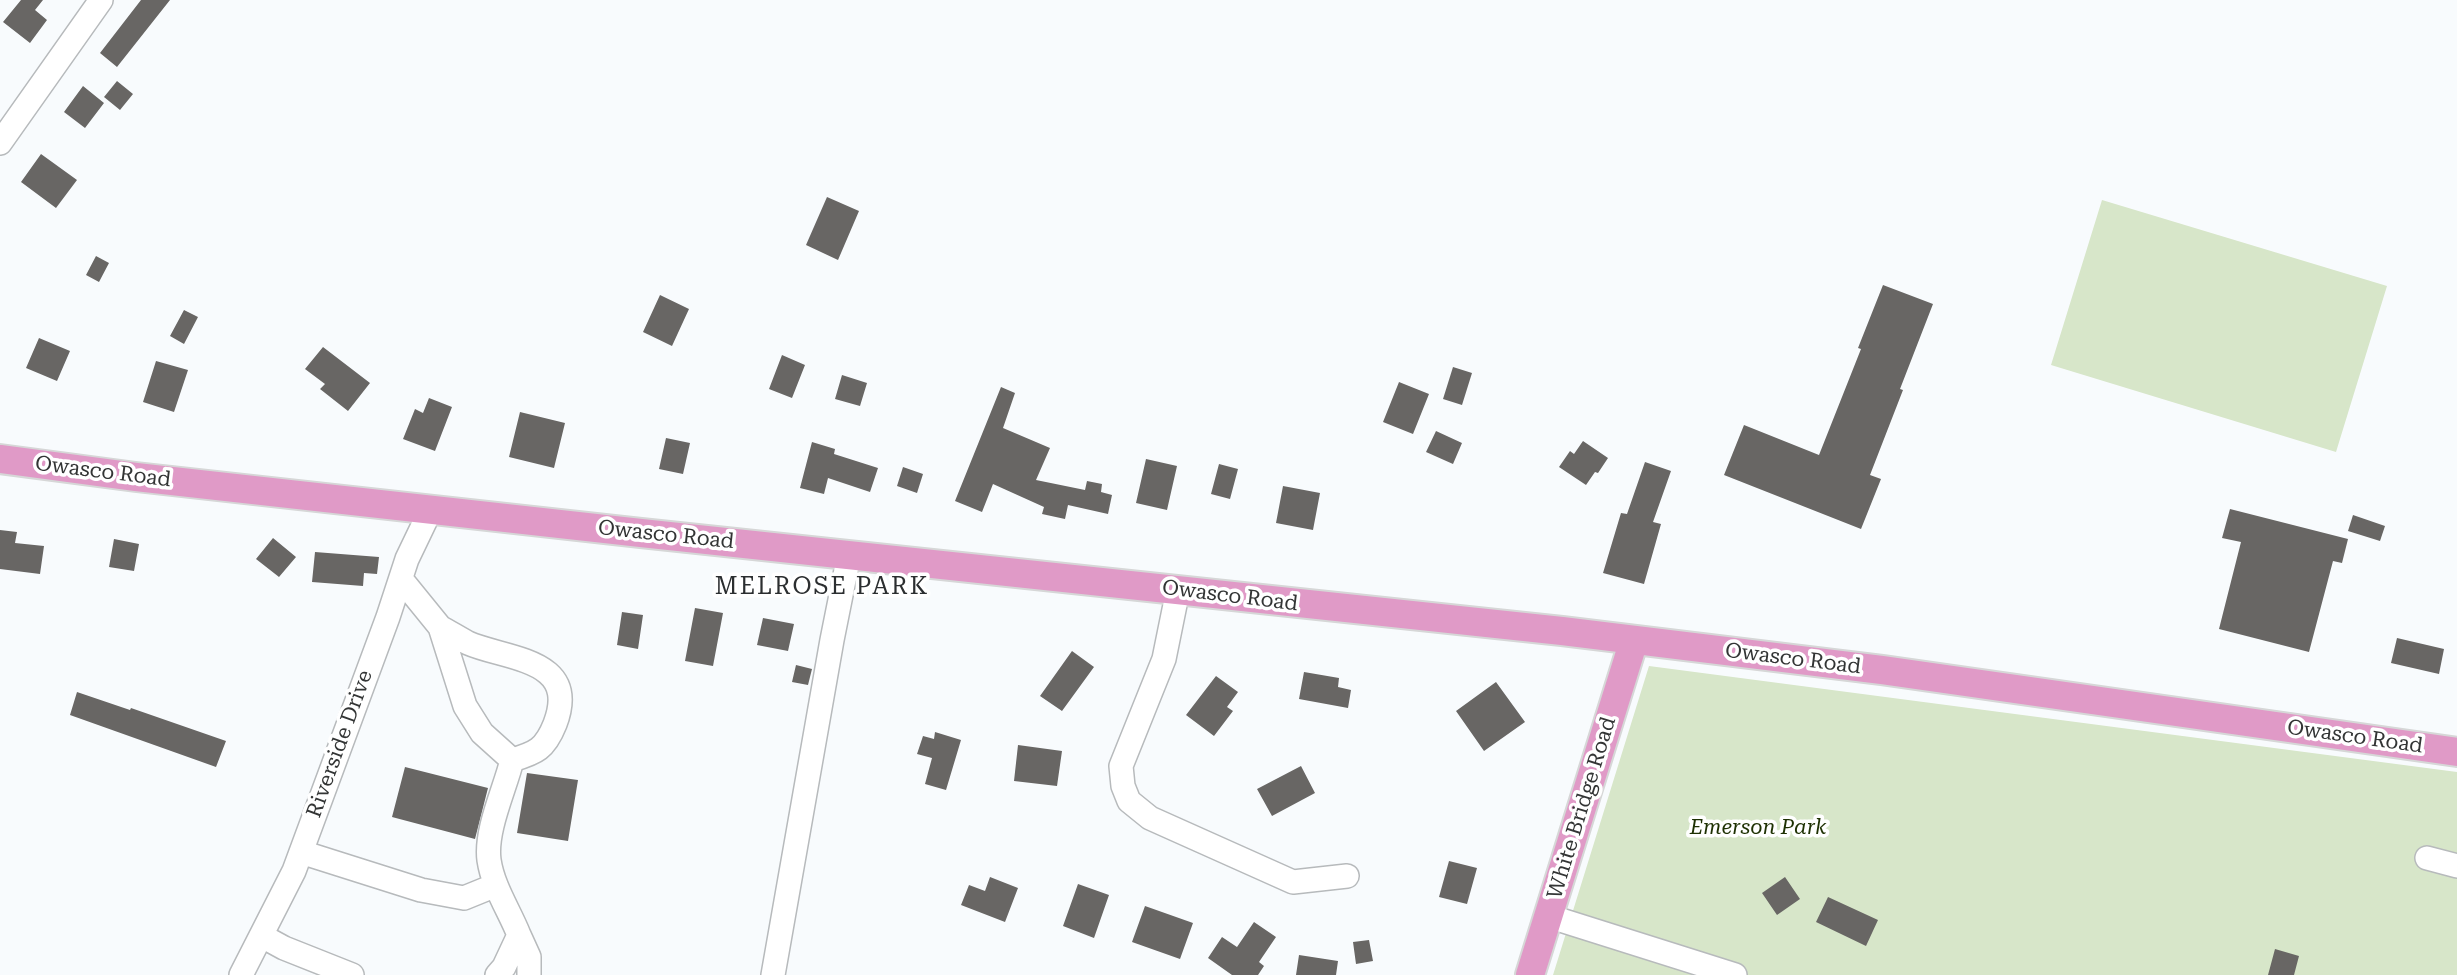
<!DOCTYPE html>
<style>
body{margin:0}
canvas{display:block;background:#f8fbfd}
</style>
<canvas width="2457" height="975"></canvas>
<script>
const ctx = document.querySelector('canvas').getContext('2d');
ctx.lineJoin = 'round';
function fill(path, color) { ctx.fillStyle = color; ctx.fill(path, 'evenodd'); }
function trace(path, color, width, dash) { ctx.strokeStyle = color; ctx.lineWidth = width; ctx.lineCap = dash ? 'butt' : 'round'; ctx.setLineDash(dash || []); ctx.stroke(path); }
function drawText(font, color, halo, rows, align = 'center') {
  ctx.font = font + ' "Roboto Serif",serif'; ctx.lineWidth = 7; ctx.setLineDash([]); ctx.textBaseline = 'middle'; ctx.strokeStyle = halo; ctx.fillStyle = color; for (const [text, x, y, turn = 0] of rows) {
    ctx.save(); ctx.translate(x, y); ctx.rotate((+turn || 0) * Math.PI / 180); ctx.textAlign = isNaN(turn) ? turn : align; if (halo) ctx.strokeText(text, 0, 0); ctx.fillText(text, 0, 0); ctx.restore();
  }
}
fill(new Path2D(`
 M2102,200L2387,286L2336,452L2051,365Z
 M1649,666L2457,772V975H1553Z`), '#d7e6c9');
fill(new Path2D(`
 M21,0H43L35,10L47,20L30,43L3,22Z
 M141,0H170L117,67L100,53Z
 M117,81L133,94L120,110L104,97Z
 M83,86L104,103L85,128L64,112Z
 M41,154L77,180L56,208L21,182Z
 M827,197L859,211L838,260L806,245Z
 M96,256L109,263L99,282L86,275Z
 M1883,285L1933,304L1900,389L1903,390L1870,475L1881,479L1861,529L1724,475L1744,425L1819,455L1861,349L1858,348Z
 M660,295L689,309L672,346L643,332Z
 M184,310L198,317L184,344L170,336Z
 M39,338L70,351L57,381L26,368Z
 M323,347L370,383L348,411L320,389L325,384L305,369Z
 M782,355L805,365L792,398L769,389Z
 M156,361L188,370L174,412L143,402Z
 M1453,367L1472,373L1462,405L1443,399Z
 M842,375L867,383L860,406L835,399Z
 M1399,382L1429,394L1413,434L1383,422Z
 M1001,387L1015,393L1003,428L1050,448L1036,480L1085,490L1087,481L1102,484L1101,492L1112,495L1108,514L1068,505L1065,519L1042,514L1044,507L993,484L982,512L955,501Z
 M429,398L452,407L435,451L403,439L415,409L423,413Z
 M520,412L565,423L554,468L509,457Z
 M1436,431L1462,443L1453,464L1426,452Z
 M666,438L690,443L683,474L659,469Z
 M1583,441L1608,458L1598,473L1595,472L1586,485L1559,467L1570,451L1574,454Z
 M812,442L835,449L834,454L878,468L870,492L828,478L824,494L800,488Z
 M1146,459L1177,466L1167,510L1136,503Z
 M1645,462L1671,471L1653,522L1661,524L1644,584L1603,573L1621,513L1627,514Z
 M1219,464L1238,469L1230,499L1211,494Z
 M903,467L923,474L917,493L897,486Z
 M1283,486L1320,493L1313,530L1276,523Z
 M2230,509L2348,539L2342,563L2333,561L2309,652L2219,629L2241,542L2222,538Z
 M2353,515L2385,526L2380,541L2348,531Z
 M0,530L17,532L15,543L44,546L40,574L0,569Z
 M273,538L296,557L279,577L256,559Z
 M114,539L139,544L134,571L109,567Z
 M315,552L379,557L377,574L364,573L363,586L312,582Z
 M695,608L723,613L713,666L685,661Z
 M622,612L643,615L638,649L617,645Z
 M763,618L794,624L788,651L757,645Z
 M2397,638L2444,649L2439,674L2391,663Z
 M1072,651L1094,667L1062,711L1040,696Z
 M796,665L812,669L808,685L792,682Z
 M1304,672L1339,678L1338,687L1351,690L1348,708L1299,699Z
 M1216,676L1238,692L1227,707L1233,711L1214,736L1186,715Z
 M1496,682L1525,722L1484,751L1456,711Z
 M77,692L130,710L131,708L226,741L216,767L70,715Z
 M935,732L961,740L946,790L925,784L932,758L917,754L923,736L934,739Z
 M1018,745L1062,751L1057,786L1014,781Z
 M1301,766L1315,793L1272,816L1257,789Z
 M405,767L488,788L475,839L392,817Z
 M527,773L578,780L568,841L517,833Z
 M1449,861L1477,868L1467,904L1439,897Z
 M990,877L1018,888L1005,922L961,905L969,885L985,891Z
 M1785,877L1800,899L1777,915L1762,893Z
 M1078,884L1109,895L1094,938L1063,926Z
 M1828,897L1878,920L1866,946L1816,922Z
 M1145,906L1193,923L1180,959L1132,942Z
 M1254,922L1276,937L1259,962L1264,966L1258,975H1232L1208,958L1222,937L1237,947Z
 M1369,940L1373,961L1356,964L1353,942Z
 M2275,949L2299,956L2294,975H2268Z
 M1299,955L1338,961L1336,975H1296Z`), '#686664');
const minor = new Path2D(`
 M0,143L101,0
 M401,579L440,627L465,706L482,733L512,760C505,789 485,830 489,860C493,887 509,910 519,935L504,967L497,975
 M1178,590L1164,659L1121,766L1123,786L1129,801L1150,818L1293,882L1347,876
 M440,627C449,632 459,638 468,643C507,660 580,658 555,724C545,749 536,753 512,760
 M301,852L421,890L464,898L496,885
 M2427,858L2457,866
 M1548,916L1735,975
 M519,935L529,957V975
 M262,936L284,948L352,975
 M241,975L294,871L388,617L407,559L431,509
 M773,975L832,640L849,555`);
const major = new Path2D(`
 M0,459L136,477L641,533L1562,631L1882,670L2457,752
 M1530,975L1634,640`);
trace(minor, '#b7babc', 26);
trace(major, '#d6d7d7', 32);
trace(minor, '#fff', 23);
trace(major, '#e09ac7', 28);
drawText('21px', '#333535', '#fff', [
 ["Owasco Road",103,472,7],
 ["Owasco Road",666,535,6],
 ["Owasco Road",1230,596,7],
 ["Owasco Road",1793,659,7],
 ["Owasco Road",2355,737,8],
 ["Riverside Drive",340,744,-70],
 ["White Bridge Road",1582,808,-73]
]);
drawText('italic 21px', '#1e3103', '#fff', [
 ["Emerson Park",1758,828]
]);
ctx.letterSpacing = '2px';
drawText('24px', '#2b2e30', '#fff', [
 ["MELROSE PARK",822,587]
]);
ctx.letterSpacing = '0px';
</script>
